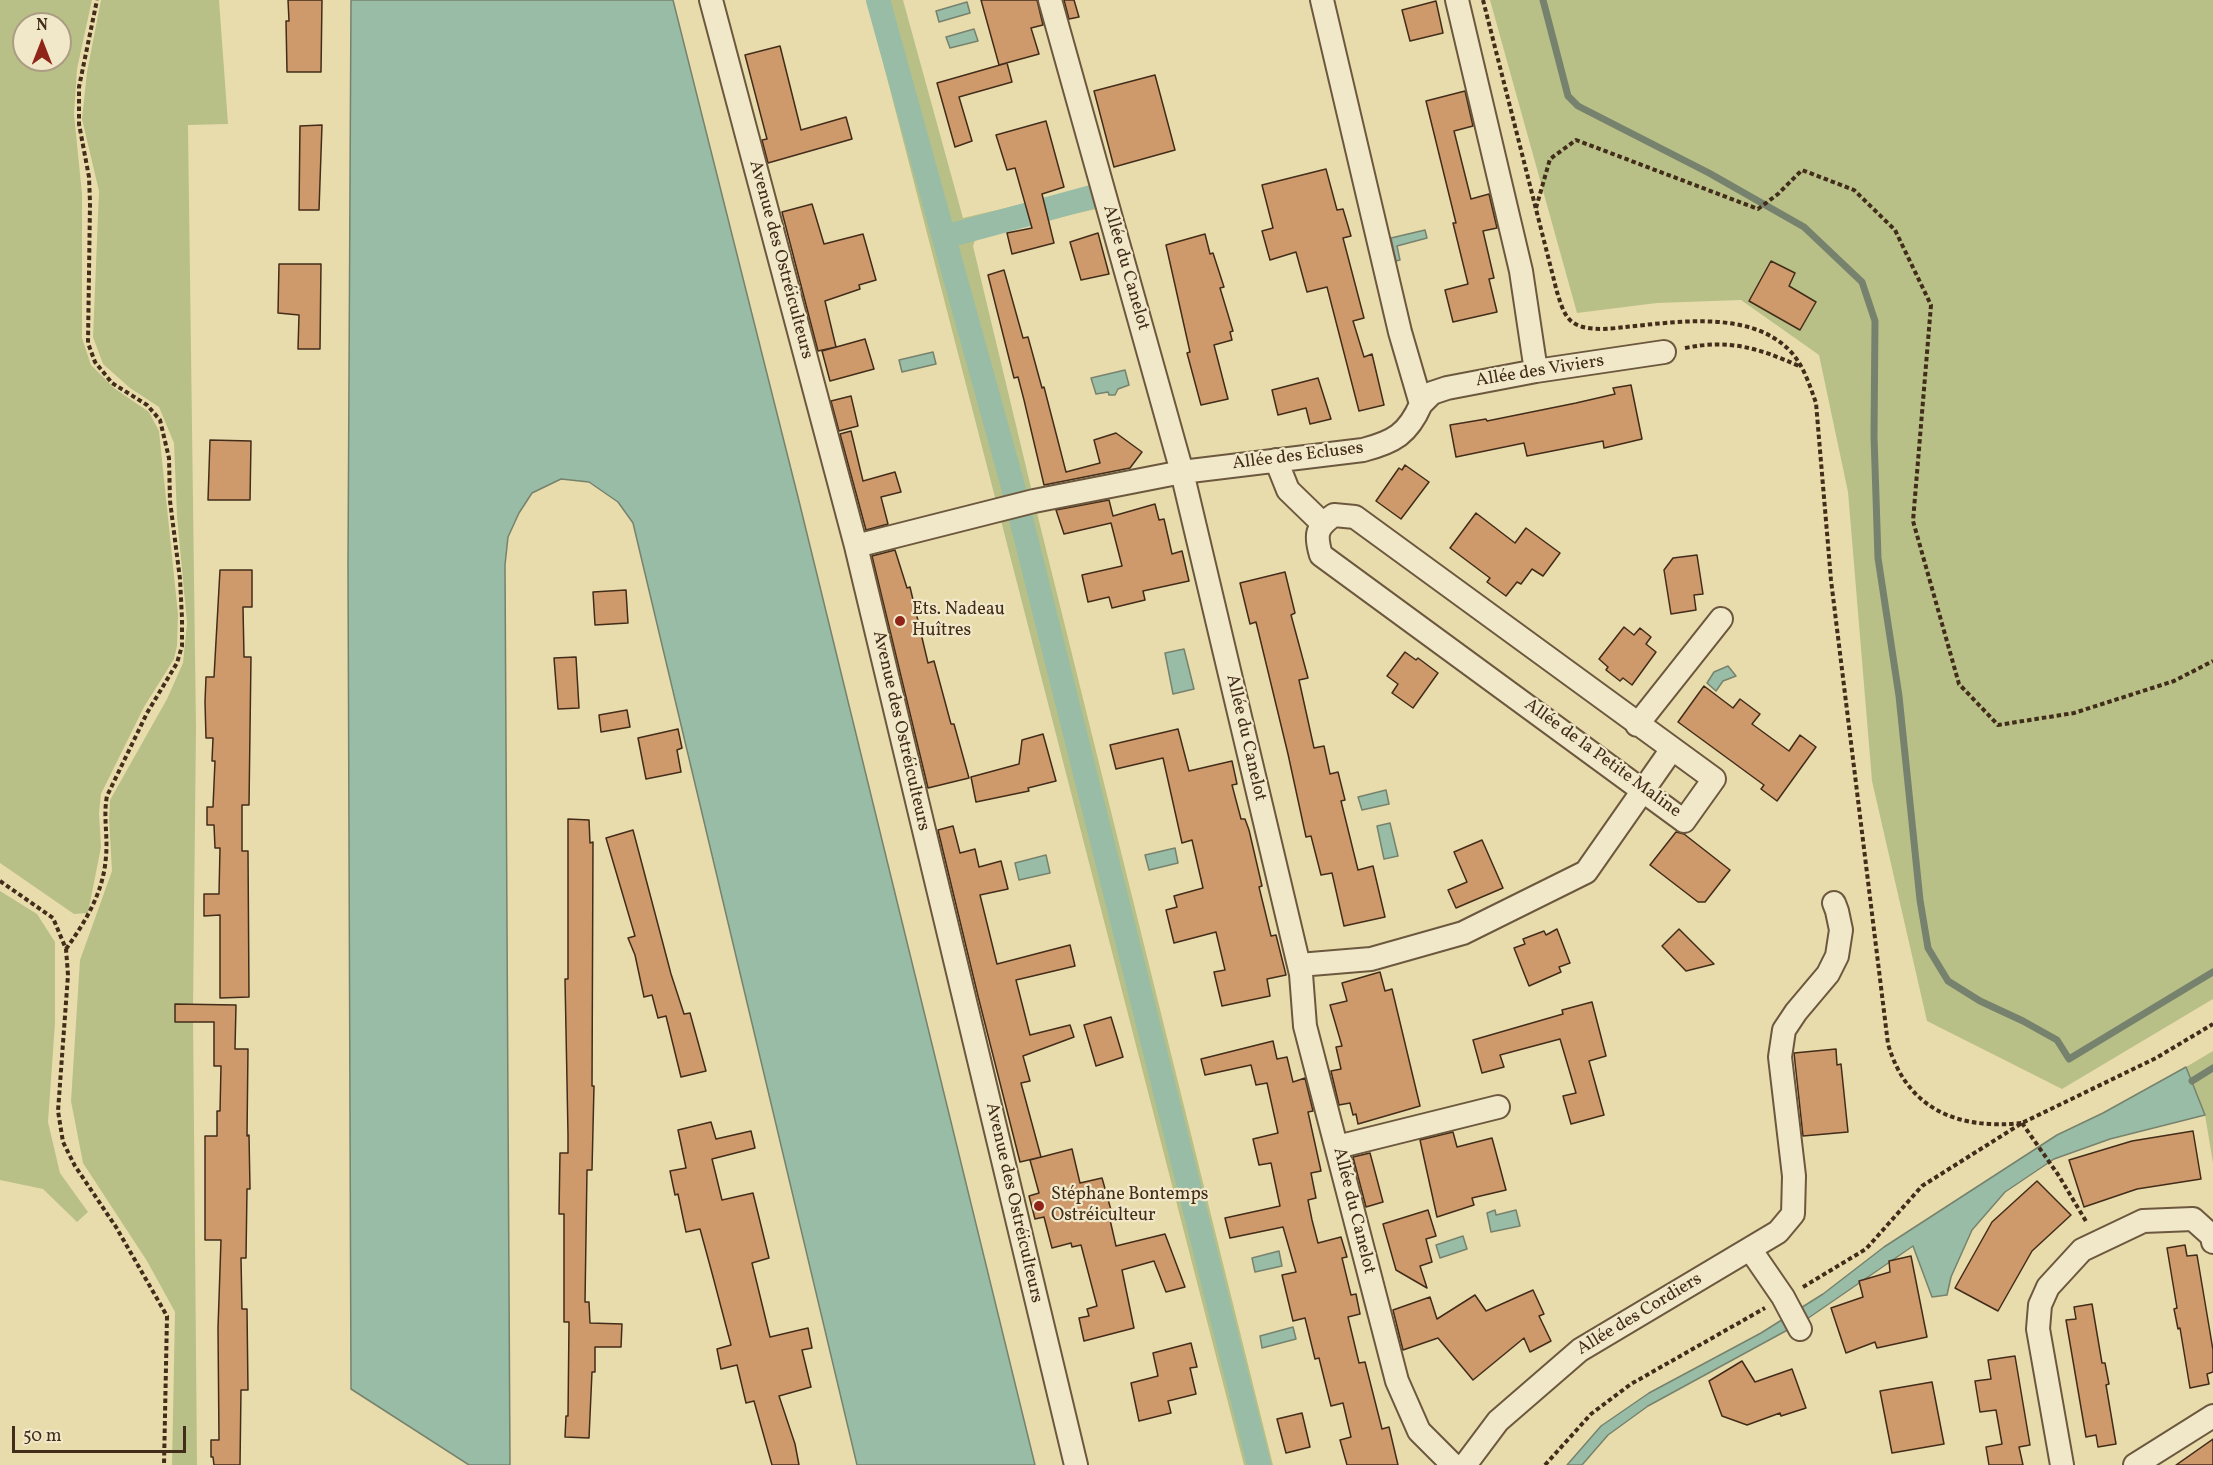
<!DOCTYPE html>
<meta charset="utf-8">
<style>
body{margin:0}
#map{position:relative;width:2213px;height:1465px;overflow:hidden;background:#e9dcac;font-family:Vollkorn,serif}
canvas{display:block}
.north{position:absolute;left:12px;top:12px;width:60px;height:60px;box-sizing:border-box;background:#f1e8c9;border:2px solid #ab9d83;border-radius:50%;rotate:0deg;font-size:16px;font-weight:700;line-height:24px;text-align:center;color:#422c1a}
.north::after{content:'';display:block;margin:auto;width:21px;height:27px;background:#8f2418;clip-path:polygon(50% 0,100% 100%,50% 72%,0 100%)}
.scale{position:absolute;left:12px;top:1426px;width:174px;height:27px;box-sizing:border-box;border:3px solid #422c1a;border-top:0;padding-left:8px;font-size:18px;line-height:21px;white-space:nowrap;color:#422c1a;-webkit-text-stroke:4px #f1e8c9;paint-order:stroke}
</style>
<div id="map">
<canvas width="2213" height="1465"></canvas>
<div class="north">N</div>
<div class="scale">50 m</div>
</div>
<script>
const ctx = document.querySelector('canvas').getContext('2d');
ctx.lineJoin = 'round';
function fill(path, color) { ctx.fillStyle = color; ctx.fill(path, 'evenodd'); }
function trace(path, color, width, dash) { ctx.strokeStyle = color; ctx.lineWidth = width; ctx.lineCap = dash ? 'butt' : 'round'; ctx.setLineDash(dash || []); ctx.stroke(path); }
function drawText(font, color, halo, rows, align = 'center') {
  ctx.font = font + ' Vollkorn,serif'; ctx.lineWidth = 4.5; ctx.setLineDash([]); ctx.textBaseline = 'middle'; ctx.strokeStyle = halo; ctx.fillStyle = color; for (const [text, x, y, turn = 0] of rows) {
    ctx.save(); ctx.translate(x, y); ctx.rotate((+turn || 0) * Math.PI / 180); ctx.textAlign = isNaN(turn) ? turn : align; if (halo) ctx.strokeText(text, 0, 0); ctx.fillText(text, 0, 0); ctx.restore();
  }
}
fill(new Path2D(`
 M0,0H92L77,69L74,114L82,194V338L91,365L114,388L149,412L159,431L178,614L177,646L174,659L144,707L101,794L99,813L101,847L88,913L74,914L0,863ZM24,24H60V60H24Z
 M101,0H219L228,124L188,125L196,727L193,1012L197,1465H172L175,1312L147,1261L83,1163L71,1101L80,960L112,871L109,819L110,800L167,699L183,663L187,623L177,516L174,443L159,407L130,388L103,364L93,337L99,191L82,119L87,72Z
 M867,0H903L963,218L1095,187L1101,208L977,235L973,246L1039,521L1273,1465H1244Z
 M1490,0H2213V999L2062,1089L1927,1021L1872,781L1848,492L1819,355L1741,300L1657,303L1577,313Z
 M0,891L37,914L55,942V1023L48,1122L60,1173L88,1212L77,1222L43,1189L0,1180Z
 M2213,1051V1163L2205,1115L2186,1067Z`), '#b8c088');
const water = new Path2D(`
 M351,0H673L798,497L1035,1465H857L633,523L618,502L589,482L561,479L532,493L519,513L508,537L505,565L510,1465H469L351,1389L348,564Z
 M967,2L970,13L939,22L936,11Z
 M974,29L978,41L950,48L946,37Z
 M1425,230L1427,238L1397,246L1400,260L1396,261L1391,238Z
 M933,352L936,364L902,372L899,360Z
 M1125,370L1129,385L1118,389L1115,395H1109L1108,392L1096,394L1091,378Z
 M1184,649L1194,689L1173,694L1165,653Z
 M1728,666L1736,676L1723,681L1716,691L1707,683L1714,672Z
 M1386,790L1389,804L1362,810L1358,797Z
 M1390,823L1398,856L1384,859L1377,826Z
 M1175,848L1178,863L1149,870L1145,855Z
 M1046,855L1050,873L1019,880L1015,863Z
 M2186,1067L2205,1115L2110,1139L2054,1159L2005,1192L1972,1230L1951,1277L1947,1295L1932,1297L1913,1246L1804,1321L1648,1406L1608,1435L1582,1465H1567L1601,1426L1649,1393L1761,1333L1823,1294L1884,1247L2057,1135L2103,1113Z
 M1495,1210L1496,1215L1516,1210L1520,1226L1491,1232L1487,1213Z
 M1463,1236L1467,1249L1440,1258L1436,1245Z
 M1279,1251L1282,1266L1255,1272L1252,1258Z
 M1293,1327L1296,1339L1262,1348L1260,1336Z`);
fill(water, '#98bca5');
trace(water, '#76826d', 1.5);
trace(new Path2D(`
 M1543,0L1568,96L1578,106L1709,173L1804,227L1862,282L1875,321L1874,436L1878,558L1899,696L1920,900L1928,948L1948,981L1980,1001L2023,1021L2057,1040L2069,1059L2213,972
 M2192,1081L2213,1068`), '#76826d', 7);
trace(new Path2D(`
 M878,0L1011,479L1259,1465
 M944,237L1095,196`), '#98bca5', 24);
const building = new Path2D(`
 M288,0H322L321,72H287L286,21H289Z
 M981,0H1037L1043,25L1031,28L1039,54L999,65Z
 M1064,0H1074L1079,17L1069,19Z
 M1436,1L1443,33L1410,41L1402,10Z
 M780,46L801,130L846,117L852,139L768,163L762,140L767,139L745,55Z
 M1007,63L1012,82L959,97L972,141L955,147L937,83Z
 M1155,75L1175,150L1114,167L1094,91Z
 M1465,91L1473,126L1454,131L1471,199L1489,194L1497,228L1483,231L1494,278L1489,279L1497,312L1453,322L1445,290L1468,284L1453,223H1456L1426,101Z
 M1046,121L1064,187L1042,194L1054,243L1012,254L1007,233L1032,228L1015,168L1007,170L996,135Z
 M322,125L319,210H299L300,126Z
 M1326,169L1337,210L1343,209L1351,236L1343,238L1364,318L1353,321L1364,357L1372,354L1384,405L1359,411L1327,287L1307,292L1296,252L1270,260L1262,231L1273,228L1262,185Z
 M812,204L824,244L863,234L876,280L859,285L860,289L825,301L836,347L818,351L782,212Z
 M1098,233L1109,274L1081,280L1070,242Z
 M1205,234L1210,254L1213,253L1224,287L1220,288L1233,331L1230,332L1232,340L1214,345L1228,399L1201,405L1187,353L1190,352L1166,245Z
 M1771,261L1795,273L1789,286L1816,302L1800,330L1749,301Z
 M279,264H321L320,349H298L299,315L278,313Z
 M1004,270L1023,338L1028,337L1042,388L1044,387L1066,472L1100,463L1094,440L1116,433L1142,452L1130,468L1044,485L1024,400L1018,377L1014,378L988,275Z
 M865,339L874,369L830,381L822,351Z
 M1318,378L1331,419L1310,424L1306,408L1278,415L1272,390Z
 M1631,385L1642,439L1604,448L1603,441L1527,456L1524,443L1456,457L1450,425L1486,419L1487,421L1576,403L1615,394L1613,388Z
 M851,396L858,426L839,431L831,401Z
 M851,431L863,481L895,472L901,492L881,497L888,524L866,530L840,434Z
 M210,440L251,441L250,500H208Z
 M1405,465L1429,482L1401,519L1376,501L1399,468L1402,470Z
 M1109,500L1113,516L1155,504L1159,520L1164,519L1172,554L1182,551L1189,581L1143,591L1145,600L1112,608L1109,597L1088,602L1082,575L1122,566L1111,523L1064,534L1056,510Z
 M1476,513L1515,543L1526,528L1560,553L1543,576L1532,569L1521,584L1517,582L1506,596L1487,582L1490,578L1450,548Z
 M895,550L907,588L910,587L928,663L934,661L951,724H954L969,778L928,788L872,556Z
 M1697,555L1703,594L1694,595L1696,610L1671,614L1664,570L1673,558Z
 M220,570H252V607H243L244,657H251L249,805H242V851H248L249,997L220,998V915L204,916V894H219L220,848H215L214,825H207V807H213L215,761H212L213,738H206L205,702L206,677H214Z
 M1285,572L1295,613L1291,615L1308,678L1299,680L1314,748L1324,746L1330,774L1338,772L1345,800L1341,801L1358,870L1373,866L1385,917L1344,926L1332,873L1321,875L1311,836L1306,837L1288,754L1256,622L1250,624L1240,583Z
 M626,590L628,623L595,625L593,592Z
 M1624,627L1634,635L1640,628L1651,637L1646,644L1656,652L1632,685L1623,678L1620,681L1606,670L1608,667L1599,659Z
 M1405,652L1416,660L1418,658L1438,673L1413,708L1392,693L1398,684L1387,676Z
 M576,657L579,708L558,709L554,658Z
 M1704,686L1733,708L1740,699L1760,714L1752,724L1789,751L1800,735L1816,747L1777,801L1761,789L1764,785L1678,722Z
 M627,710L630,727L601,732L599,715Z
 M678,729L682,748L677,750L681,772L646,779L638,738Z
 M1178,729L1189,771L1232,761L1237,784L1232,785L1241,819H1245L1249,830L1262,886L1259,887L1271,936L1276,935L1286,975L1267,979L1270,996L1222,1006L1214,972L1225,970L1216,932L1174,943L1166,910L1177,907L1174,896L1203,888L1192,840L1182,843L1163,758L1116,769L1110,745Z
 M1043,734L1056,781L1028,788L1029,791L976,802L971,777L1019,764L1022,740Z
 M568,819L589,820L590,843L593,842L592,1086H594L592,1170H587L585,1302H589L590,1323L622,1324L621,1347H595V1372H592L589,1438L565,1437L566,1416H568L569,1322H564V1214H559L560,1153H568V1134L565,979H568Z
 M953,826L960,853L975,849L979,867L1001,861L1008,889L980,895L997,964L1070,945L1075,966L1016,980L1030,1035L1070,1025L1074,1037L1023,1056L1030,1081L1021,1083L1041,1157L1020,1162L978,996L938,830Z
 M633,830L671,974L684,1014L690,1013L706,1071L681,1077L666,1016L658,1018L652,995L644,997L635,955L628,938L635,936L606,838Z
 M1676,832L1684,834L1730,870L1705,902H1698L1650,865Z
 M1482,840L1503,888L1456,908L1448,890L1467,882L1454,852Z
 M1557,929L1570,963L1559,967L1561,972L1529,986L1514,948L1525,944L1523,939L1544,931L1546,935Z
 M1679,929L1714,964L1686,971L1662,946Z
 M1380,972L1385,991L1392,989L1420,1106L1358,1124L1356,1114L1353,1115L1350,1103L1339,1105L1331,1071L1341,1069L1336,1047L1342,1046L1330,1005L1347,1001L1342,983Z
 M1592,1002L1606,1056L1589,1061L1604,1115L1571,1124L1563,1096L1576,1093L1560,1039L1500,1055L1504,1067L1482,1073L1473,1040L1563,1014L1562,1010Z
 M175,1004L236,1005L235,1049H248L247,1136L249,1135L250,1189H247L246,1258H241L242,1309H247L248,1390H241L240,1465H214L213,1457H211V1440H219L218,1328L221,1240H205V1136H217V1111H220L221,1066H214V1022H175Z
 M1111,1017L1123,1057L1096,1066L1084,1025Z
 M1273,1041L1277,1059L1287,1057L1293,1082L1305,1078L1313,1111L1308,1112L1321,1171L1311,1173L1316,1198L1308,1200L1312,1220L1318,1243L1341,1237L1347,1257L1342,1258L1351,1295L1356,1294L1360,1314L1348,1317L1359,1363L1365,1362L1382,1429L1389,1427L1398,1465H1347L1340,1440L1351,1437L1343,1403L1331,1406L1319,1358L1315,1359L1305,1318L1293,1321L1282,1275L1296,1272L1283,1227L1230,1238L1225,1218L1280,1206L1271,1163L1259,1165L1253,1139L1278,1133L1267,1083L1256,1085L1251,1065L1205,1075L1201,1059Z
 M1836,1049L1837,1065L1841,1064L1848,1132L1803,1136L1794,1053Z
 M711,1122L716,1139L751,1131L755,1148L712,1159L722,1200L753,1193L769,1258L752,1263L770,1337L808,1328L812,1348L802,1350L811,1387L779,1396L795,1444L799,1465H772L754,1401L746,1403L737,1365L721,1369L717,1349L731,1345L712,1273L700,1229L686,1232L678,1194L675,1195L670,1171L686,1168L678,1130Z
 M2193,1131L2201,1179L2137,1189L2084,1207L2069,1160L2132,1141Z
 M1453,1132L1457,1147L1492,1138L1506,1190L1472,1198L1474,1205L1437,1217L1420,1140Z
 M1072,1149L1080,1183L1102,1178L1111,1210L1108,1211L1116,1246L1165,1234L1185,1287L1166,1292L1154,1261L1122,1270L1134,1328L1084,1341L1079,1318L1089,1316L1087,1309L1097,1306L1081,1245L1072,1247L1071,1243L1052,1248L1044,1217L1035,1219L1029,1196L1039,1193L1030,1160Z
 M1370,1153L1383,1202L1366,1207L1353,1157Z
 M2037,1181L2071,1215L2032,1251L1998,1311L1955,1288L1992,1222Z
 M1428,1210L1436,1236L1426,1239L1432,1262L1420,1266L1427,1288L1396,1270L1383,1224Z
 M2185,1245L2187,1256L2197,1255L2213,1350V1372L2207,1374L2209,1384L2190,1388L2180,1328L2178,1329L2174,1309L2177,1308L2167,1248Z
 M1911,1256L1927,1337L1877,1348L1875,1342L1846,1353L1831,1308L1863,1297L1859,1281L1890,1272L1889,1261Z
 M1533,1290L1544,1314L1539,1316L1551,1341L1530,1352L1524,1338L1473,1380L1438,1338L1403,1350L1393,1310L1430,1297L1437,1319L1475,1295L1486,1311Z
 M2092,1304L2102,1363H2105L2109,1384L2106,1385L2116,1444L2098,1447L2096,1435L2086,1437L2066,1320L2076,1319L2074,1307Z
 M1191,1343L1197,1367L1190,1368L1196,1394L1168,1401L1171,1413L1139,1421L1131,1383L1158,1376L1153,1353Z
 M2015,1356L2030,1445L2019,1447L2023,1465H1989L1986,1447L2002,1444L1996,1410L1980,1412L1975,1381L1991,1379L1988,1360Z
 M1742,1361L1755,1382L1792,1369L1806,1408L1781,1416L1780,1413L1747,1425L1722,1416L1709,1381Z
 M1932,1382L1944,1444L1892,1453L1880,1391Z
 M1302,1413L1310,1447L1286,1453L1277,1419Z
 M2213,1439V1465H2176Z`);
fill(building, '#cf9a6b');
trace(building, '#422c1a', 1.5);
const minor = new Path2D(`
 M711,0L856,546L1076,1465
 M1050,0L1182,472L1301,974L1305,1026L1397,1381L1419,1431L1453,1465
 M1457,0L1521,271L1536,371
 M1421,404L1432,393L1447,388L1536,371L1664,352
 M1276,460L1288,490L1322,523
 M1334,515L1355,517L1714,779L1684,821L1321,555C1315,535 1316,527 1334,515Z
 M856,546L1034,501L1182,472L1363,450C1394,442 1408,434 1421,404L1400,332L1322,0
 M1637,725L1721,619
 M1299,965L1371,959L1463,933L1586,872L1672,749
 M1337,1147L1498,1107
 M1750,1249L1783,1297L1800,1329
 M1465,1465L1498,1421L1580,1350L1778,1232L1793,1214L1794,1176L1780,1057L1784,1030L1796,1012L1828,974L1837,956L1841,930L1837,911L1834,903
 M2062,1465L2038,1329L2040,1305L2048,1287L2082,1250L2143,1221L2193,1219L2212,1236L2213,1242
 M2135,1465L2213,1416`);
trace(minor, '#6c583e', 26);
trace(new Path2D(`
 M1483,0L1557,292C1560,301 1563,314 1571,321C1584,332 1609,329 1625,327C1676,322 1753,309 1792,353C1804,367 1810,386 1816,403L1831,580L1888,1044C1907,1109 1957,1130 2022,1123
 M1536,208L1550,159L1576,140L1758,209L1778,194L1802,170L1854,190L1895,230L1931,305L1913,521L1959,684L1998,725L2074,713L2174,681L2213,661
 M1685,348C1730,339 1758,348 1799,366
 M0,881L53,918L66,949L68,975L58,1111L63,1142L75,1166L116,1227L167,1316L164,1465
 M66,949C86,921 104,891 106,856C108,836 103,816 107,796L147,713L177,663L182,646V618L180,579L170,501L169,458L160,420L147,405L112,383L95,362L88,343L90,203L89,177L79,124V87L97,0
 M2022,1123L2059,1176L2087,1223
 M1803,1287L1866,1249L1922,1186L2022,1123L2156,1058L2213,1024
 M1545,1465L1591,1414L1631,1384L1765,1308`), '#422c1a', 4, [4.5, 3]);
trace(minor, '#f1e8c9', 22);
for (const [x, y, r, color] of [
 [900,621,6,"#8f2418"],
 [1039,1206,6,"#8f2418"]
]) { const dot = new Path2D(); dot.arc(x, y, r, 0, 2 * Math.PI); ctx.fillStyle = color; ctx.fill(dot); trace(dot, '#f1e8c9', 2); }
drawText('18px', '#422c1a', '#f1e8c9', [
 ["Avenue des Ostréiculteurs",780,260,75],
 ["Allée du Canelot",1125,268,74],
 ["Allée des Viviers",1540,372,-9],
 ["Allée des Ecluses",1298,457,-7],
 ["Avenue des Ostréiculteurs",900,731,77],
 ["Allée du Canelot",1245,738,77],
 ["Allée de la Petite Maline",1602,759,36],
 ["Avenue des Ostréiculteurs",1013,1203,77],
 ["Allée du Canelot",1353,1211,76],
 ["Allée des Cordiers",1640,1315,-31]
]);
drawText('18px', '#422c1a', '#f1e8c9', [
 ["Ets. Nadeau",912,611],
 ["Huîtres",912,632],
 ["Stéphane Bontemps",1051,1196],
 ["Ostréiculteur",1051,1217]
], 'left');
</script>
